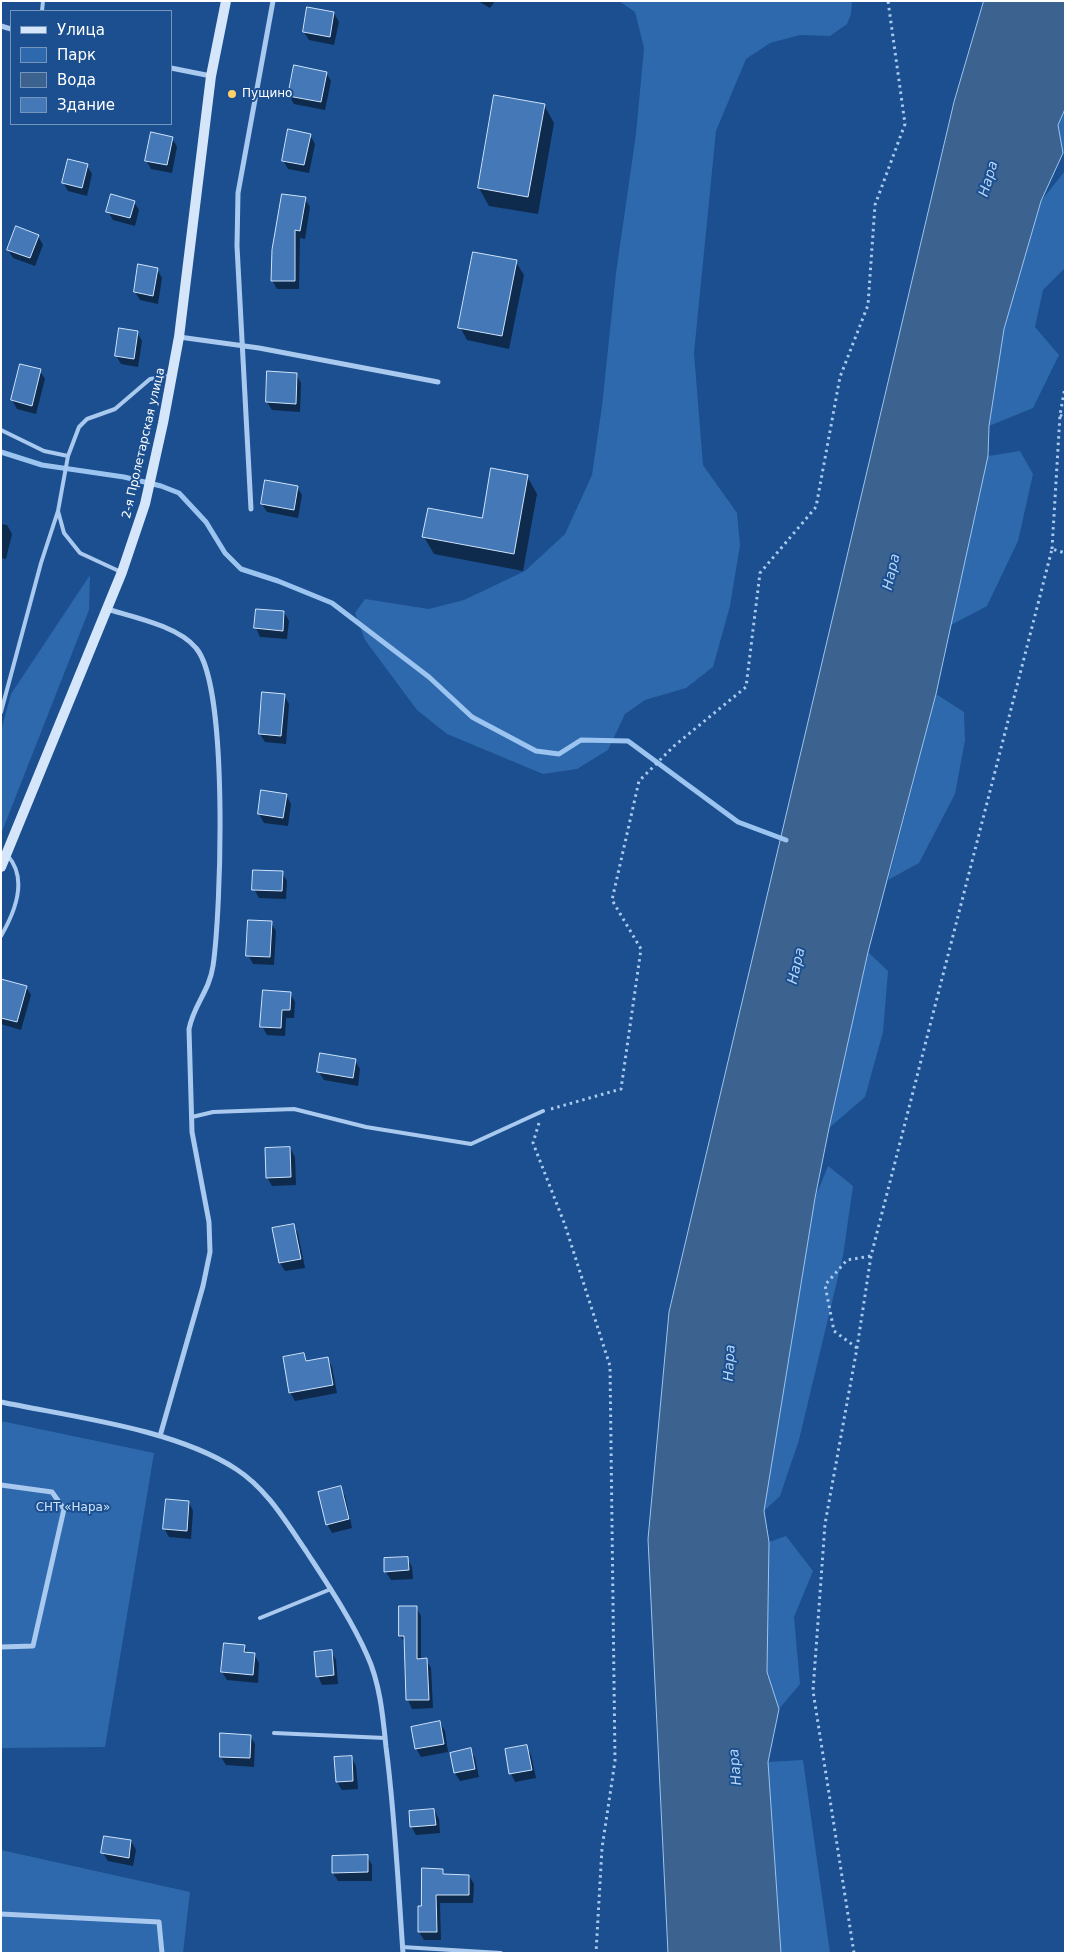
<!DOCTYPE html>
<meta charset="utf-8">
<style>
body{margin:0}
#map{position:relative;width:1066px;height:1954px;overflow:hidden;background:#1b4f8f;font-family:"DejaVu Sans",sans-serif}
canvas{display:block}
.frame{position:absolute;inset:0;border:2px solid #fff;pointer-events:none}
.legend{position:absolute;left:10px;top:10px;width:162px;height:115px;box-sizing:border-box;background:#1b4f8f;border:1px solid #7695bc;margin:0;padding:6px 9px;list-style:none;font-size:15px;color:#fff}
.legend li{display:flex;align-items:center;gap:10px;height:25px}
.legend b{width:25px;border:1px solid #7695bc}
</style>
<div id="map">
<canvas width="1066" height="1954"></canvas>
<div class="frame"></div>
<ul class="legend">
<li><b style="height:6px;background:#d6e6fa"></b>Улица</li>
<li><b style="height:14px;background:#2e69ad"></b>Парк</li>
<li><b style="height:14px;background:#3c6290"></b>Вода</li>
<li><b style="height:14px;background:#4478b7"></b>Здание</li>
</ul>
</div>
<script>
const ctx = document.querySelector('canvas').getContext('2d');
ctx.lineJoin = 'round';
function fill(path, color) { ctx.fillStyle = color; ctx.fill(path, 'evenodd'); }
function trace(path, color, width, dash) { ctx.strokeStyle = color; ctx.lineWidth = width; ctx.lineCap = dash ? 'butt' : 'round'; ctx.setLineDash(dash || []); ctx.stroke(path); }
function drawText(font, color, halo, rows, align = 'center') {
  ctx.font = font + ' "DejaVu Sans",sans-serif'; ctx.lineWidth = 4; ctx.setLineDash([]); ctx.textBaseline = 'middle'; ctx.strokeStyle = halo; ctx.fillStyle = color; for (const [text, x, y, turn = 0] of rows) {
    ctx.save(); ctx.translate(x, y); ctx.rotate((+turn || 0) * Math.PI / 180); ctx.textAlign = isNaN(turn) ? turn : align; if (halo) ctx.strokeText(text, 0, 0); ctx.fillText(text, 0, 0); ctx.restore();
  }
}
fill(new Path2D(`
 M619,1H852L851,14L847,24L830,36L800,35L770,43L746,59L716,131L694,353L703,465L737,513L740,545L730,606L713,667L686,688L645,700L625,714L608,750L577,769L543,774L447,734L417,710L365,640L355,613L365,599L429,609L464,600L525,571L565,534L592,475L602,406L616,273L636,134L644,48L635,12Z
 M1065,109V152L1063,153L1058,125Z
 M1065,171V268L1043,290L1035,327L1059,355L1033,408L989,426L1004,329L1041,201Z
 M1020,451L1033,474L1018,541L987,606L951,625L988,456Z
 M90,575L89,610L1,834V731L11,694Z
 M936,694L964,712L965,740L955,794L919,863L888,880Z
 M868,952L888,971L883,1032L865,1097L829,1128Z
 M828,1166L853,1186L843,1256L799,1440L780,1496L764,1511L815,1198Z
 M1,1421L154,1453L105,1747L1,1748Z
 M786,1536L813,1571L794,1617L800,1684L779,1709L767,1672L769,1542Z
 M803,1760L830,1953H781L768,1762Z
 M1,1850L190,1892L183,1953H1Z`), '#2e69ad');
const water = new Path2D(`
 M984,1H1065V109L1058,125L1063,153L1041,201L1004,329L989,426L988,456L951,625L936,694L868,952L829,1128L815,1198L764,1511L769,1542L767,1672L779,1709L768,1762L781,1953H668L648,1539L669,1312L954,102Z`);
fill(water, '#3c6290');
trace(water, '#9cc4f0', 1);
fill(new Path2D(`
 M478,1H495L490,8Z
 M334,13L339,22L334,45L309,40L304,32Z
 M326,73L331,81L325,110L294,104L289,95Z
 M544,105L554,123L538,214L489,206L479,188Z
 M310,135L315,144L309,173L288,169L283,160Z
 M172,138L177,147L172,173L151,169L146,160Z
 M87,166L92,174L87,196L68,191L63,182Z
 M305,199L310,207L305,239L300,238L299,289H277L272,280Z
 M134,202L139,210L135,226L113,220L108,211Z
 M38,236L43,245L35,266L13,258L8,250Z
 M516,262L524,275L509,349L467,340L460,327Z
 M157,269L162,278L158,304L140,300L135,292Z
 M137,332L142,341L138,367L121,364L116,355Z
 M40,371L45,379L36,414L17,409L12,400Z
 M296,374L301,383L300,412L272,410L267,402Z
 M527,476L537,494L523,571L434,554L424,537L483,520Z
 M297,487L302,495L298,518L267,512L262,504Z
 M1,524L7,525L12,534L6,559L1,558Z
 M284,612L289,621L287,639L260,637L256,628Z
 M284,695L289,704L286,744L265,742L260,734Z
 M286,795L291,804L288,826L264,823L259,814Z
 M282,873L287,881L286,899L259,898L254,889Z
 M271,923L276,931L274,965L253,964L248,955Z
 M1,983L26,987L31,995L21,1030L1,1024Z
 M290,993L295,1002L294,1018H286L285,1036L267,1035L262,1026Z
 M355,1060L360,1069L358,1086L324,1080L319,1072Z
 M290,1148L295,1157L296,1185L272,1186L267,1177Z
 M293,1225L298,1234L305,1268L285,1271L280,1263L274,1229Z
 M304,1355L308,1362L327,1358L332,1367L337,1393L295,1401L290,1392Z
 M340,1488L345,1496L352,1528L332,1533L327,1524Z
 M189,1502L193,1511L191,1539L169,1537L164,1528Z
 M407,1558L412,1567L413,1579L391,1580L386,1572Z
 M416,1607L421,1616V1660H426L431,1668L433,1708L412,1709L408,1700L406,1644L400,1636Z
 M244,1646L248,1654H254L259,1663L258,1683L227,1680L222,1672Z
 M331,1652L336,1660L338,1684L322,1685L318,1676Z
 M440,1723L445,1731L448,1752L421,1757L416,1748Z
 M250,1736L255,1744L254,1767L226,1765L221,1757Z
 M526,1746L531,1755L536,1778L515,1782L511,1773Z
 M470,1750L475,1758L479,1777L460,1781L455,1773L451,1754Z
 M351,1757L356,1766L358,1789L342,1790L337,1782Z
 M434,1810L439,1819L440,1833L416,1835L411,1826Z
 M131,1841L136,1850L133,1866L108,1861L103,1853Z
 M367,1856L372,1865V1881H338L333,1873Z
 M442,1870L445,1876H469L474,1884L473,1903H440L441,1940H424L419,1932L423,1907Z`), '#0007');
trace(new Path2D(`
 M1,452L42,465L124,477L161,486L179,493L206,522L225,553L241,569L278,581L332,603L429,677L472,717L536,751L559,754L581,740L628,741L738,822L786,840`), '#9cc4f0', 5);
const building = new Path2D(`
 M307,7L334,12L330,37L303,32Z
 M294,65L327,72L321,102L288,96Z
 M494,95L545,104L528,197L478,188Z
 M288,129L311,134L304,165L282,161Z
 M151,132L173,137L167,165L145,161Z
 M68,159L88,164L82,188L62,183Z
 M111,194L135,201L130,218L106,212Z
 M282,194L306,197L300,231L295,230V281H271L272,250Z
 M16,226L39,235L30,258L7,250Z
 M473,252L517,260L502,336L458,328Z
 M138,264L158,268L153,296L134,292Z
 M119,328L138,331L134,359L115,356Z
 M20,364L41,369L32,406L11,400Z
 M267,371L297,373L296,404L266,402Z
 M491,468L528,475L514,554L422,537L428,508L482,518Z
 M265,480L298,486L294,510L261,504Z
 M256,609L284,611L283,631L254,628Z
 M262,692L285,694L281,736L259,734Z
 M261,790L287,794L283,818L258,814Z
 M253,870L283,871L282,891L252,890Z
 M248,920L272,921L270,957L246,956Z
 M1,979L27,986L17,1022L1,1018Z
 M263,990L291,992L290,1010H282L281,1028L260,1027Z
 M320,1053L356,1059L353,1078L317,1072Z
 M290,1147L291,1177L266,1178L265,1148Z
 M294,1224L301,1259L279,1263L272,1228Z
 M304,1353L306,1361L328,1357L333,1385L289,1393L283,1357Z
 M341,1486L349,1519L326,1525L318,1492Z
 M166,1499L189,1501L187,1531L163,1529Z
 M408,1557L409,1570L384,1572V1558Z
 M399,1606H417V1659L427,1658L429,1700H406L404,1636H399Z
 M224,1643L245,1645L244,1652L255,1653L253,1675L221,1672Z
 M332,1650L334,1675L316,1677L314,1652Z
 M440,1721L444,1744L415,1749L411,1727Z
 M220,1733L251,1735L250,1758L220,1757Z
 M527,1745L532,1770L509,1774L505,1749Z
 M471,1748L475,1769L454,1773L450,1753Z
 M352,1756L353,1781L336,1782L334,1757Z
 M434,1809L436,1825L410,1827L409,1811Z
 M104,1836L131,1840L129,1858L101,1853Z
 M368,1855V1872L332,1873V1856Z
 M422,1868L443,1869V1874L469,1875V1895H436L437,1932H418V1906H421Z`);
fill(building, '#4478b7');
trace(building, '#cfe3fa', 1);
trace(new Path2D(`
 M1060,415L1065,418
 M1052,549L1060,415L1065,387
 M551,1109L621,1089L641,949L612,900L639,781L674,746L746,687L760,573L816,507L840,377L868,305L875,205L905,124L888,1
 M539,1123L533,1143L565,1225L610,1366L615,1761L602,1848L596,1953
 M857,1348L834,1331L825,1285L847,1260L871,1256
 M854,1953L813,1691L825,1524L857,1348L871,1256L1052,549L1065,553`), '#a9c9ee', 3, [2.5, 4]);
trace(new Path2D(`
 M42,11L43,1
 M1,430L44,451L68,456
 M121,572L80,553L64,533L58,511L68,456L79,427L87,419L115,409L150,379L170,376
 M1,712L41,563L58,511
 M1,936C15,912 28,879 8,856
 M192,1117L213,1112L294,1109L366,1127L471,1144L543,1111
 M260,1618L331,1589
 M274,1733L385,1738
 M402,1947L501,1953`), '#a9c9ee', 4);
trace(new Path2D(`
 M1,26L11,29
 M171,68L211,76
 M179,337L259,348L438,382
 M251,509L237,246L238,193L273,1
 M107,609C133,617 178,626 196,648C229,686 221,912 213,966C209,992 194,1004 189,1029L192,1132L209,1222L210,1252L203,1286L160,1436
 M1,1402C73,1417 175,1429 236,1469C267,1489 286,1522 306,1551C328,1585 351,1619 367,1655C380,1683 383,1717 386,1747C395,1815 398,1884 403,1953
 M1,1485L52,1492L64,1509L33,1646L1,1647
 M1,1914L159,1922L162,1953`), '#a9c9ee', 5);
trace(new Path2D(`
 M1,867L122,572L145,504L163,423L179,337L211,76L226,1`), '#d6e6fa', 10);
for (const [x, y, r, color] of [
 [232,94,5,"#ffd166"]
]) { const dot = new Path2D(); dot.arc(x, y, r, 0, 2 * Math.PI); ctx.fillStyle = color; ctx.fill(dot); trace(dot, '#1b4f8f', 2); }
drawText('12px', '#fff', '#1b4f8f', [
 ["Пущино",242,94]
], 'left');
drawText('12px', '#fff', '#1b4f8f', [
 ["2-я Пролетарская улица",144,443,-77]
]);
drawText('12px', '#cfe3fa', '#1b4f8f', [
 ["СНТ «Нара»",73,1508]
]);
drawText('italic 14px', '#b5d3f5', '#1b4f8f', [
 ["Нара",989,179,-73],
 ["Нара",892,572,-77],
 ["Нара",797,966,-77],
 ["Нара",730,1363,-87],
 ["Нара",736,1767,-95]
]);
</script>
